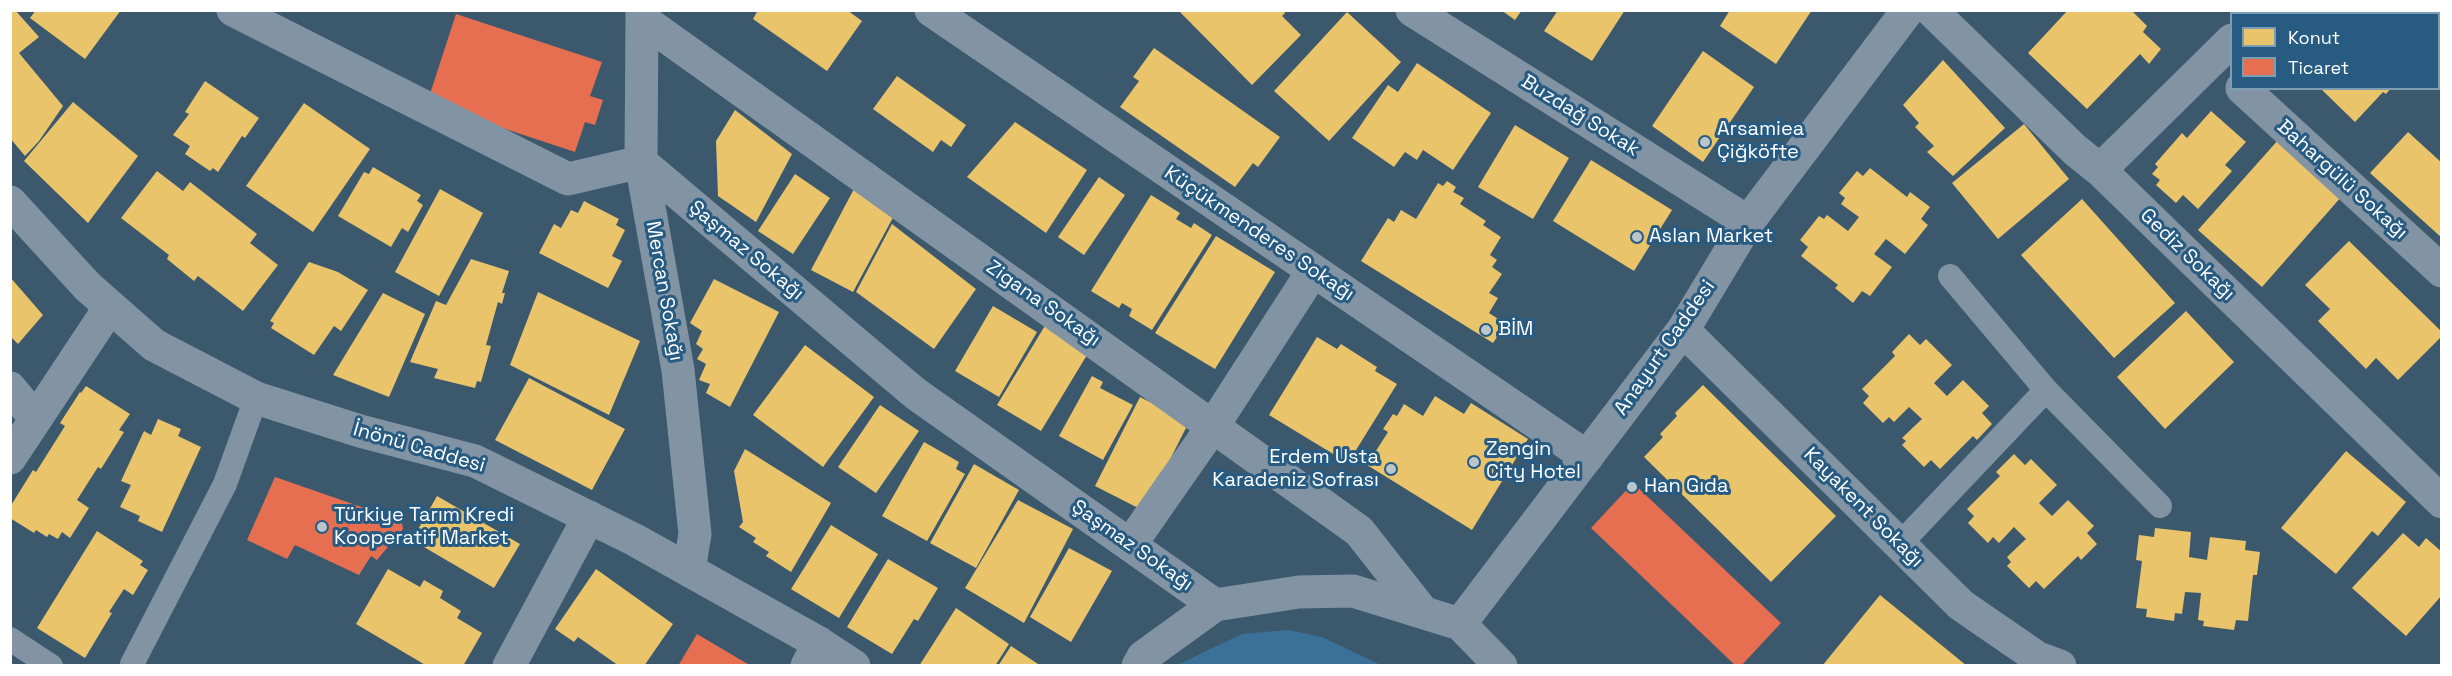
<!DOCTYPE html>
<meta charset="utf-8">
<style>
body{margin:0}
#map{position:relative;width:2452px;height:676px;overflow:hidden;background:#3c586d;font-family:"Space Grotesk",sans-serif}
canvas{display:block}
.frame{position:absolute;inset:0;border:12px solid #fff;pointer-events:none}
.legend{position:absolute;left:2230px;top:12px;width:210px;height:78px;box-sizing:border-box;background:#275b82;border:2px solid #7d9db4;margin:0;padding:8px 10px;list-style:none;font-size:18px;color:#fff}
.legend li{display:flex;align-items:center;gap:12px;height:30px}
.legend b{width:30px;border:2px solid #7d9db4}
</style>
<div id="map">
<canvas width="2452" height="676"></canvas>
<div class="frame"></div>
<ul class="legend">
<li><b style="height:16px;background:#e9c46a"></b>Konut</li>
<li><b style="height:16px;background:#e76f51"></b>Ticaret</li>
</ul>
</div>
<script>
const ctx = document.querySelector('canvas').getContext('2d');
ctx.lineJoin = 'round';
function fill(path, color) { ctx.fillStyle = color; ctx.fill(path, 'evenodd'); }
function trace(path, color, width, dash) { ctx.strokeStyle = color; ctx.lineWidth = width; ctx.lineCap = dash ? 'butt' : 'round'; ctx.setLineDash(dash || []); ctx.stroke(path); }
function drawText(font, color, halo, rows, align = 'center') {
  ctx.font = font + ' "Space Grotesk",sans-serif'; ctx.lineWidth = 6; ctx.setLineDash([]); ctx.textBaseline = 'middle'; ctx.strokeStyle = halo; ctx.fillStyle = color; for (const [text, x, y, turn = 0] of rows) {
    ctx.save(); ctx.translate(x, y); ctx.rotate((+turn || 0) * Math.PI / 180); ctx.textAlign = isNaN(turn) ? turn : align; if (halo) ctx.strokeText(text, 0, 0); ctx.fillText(text, 0, 0); ctx.restore();
  }
}
fill(new Path2D(`
 M1288,630L1322,637L1381,665H1177L1242,634Z`), '#3b7198');
fill(new Path2D(`
 M10,10H15L39,37L19,53L63,106L39,141L25,156L10,138Z
 M36,10H121L85,59L30,18Z
 M758,10H847L862,21L827,71L753,19Z
 M1178,10H1283L1285,13L1282,16L1301,35L1252,85Z
 M1501,10H1522L1515,20Z
 M1558,10H1625L1592,61L1544,31Z
 M1730,10H1812L1776,64L1720,26Z
 M2068,10H2131L2147,26L2143,32L2161,49L2149,64L2140,54L2087,109L2028,53Z
 M2284,10H2336L2339,14H2281Z
 M2356,10H2411L2408,14H2359Z
 M2442,10V77L2438,74V12Z
 M1347,12L1401,62L1329,141L1274,91Z
 M1154,48L1280,137L1258,167L1253,163L1235,187L1120,107L1139,81L1133,77Z
 M1703,51L1754,87L1703,162L1652,126Z
 M1943,60L2005,128L1953,176L1927,152L1934,146L1915,127L1919,123L1903,105Z
 M1417,63L1491,113L1453,170L1423,150L1417,160L1405,152L1394,167L1352,138L1388,85L1398,92Z
 M897,76L966,125L951,147L941,140L933,152L873,109Z
 M205,81L259,118L245,138L242,136L218,172L213,168L210,171L185,154L190,146L173,135L189,114L185,112Z
 M2320,88H2391L2386,94L2383,92L2355,122Z
 M73,102L138,156L88,223L24,161Z
 M304,103L370,149L313,232L246,186Z
 M735,110L792,154L756,222L718,196L716,141Z
 M2211,111L2246,142L2225,165L2232,171L2198,209L2183,195L2176,203L2156,185L2160,180L2152,174L2158,167L2155,164L2182,133L2187,138Z
 M1015,122L1087,170L1046,233L967,177Z
 M2024,124L2069,179L1998,239L1952,183Z
 M1515,125L1569,158L1533,219L1478,187Z
 M2408,132L2442,163V238L2370,173Z
 M2279,139L2342,196L2262,287L2198,230Z
 M1591,160L1672,210L1634,271L1553,221Z
 M373,167L421,195L417,201L423,205L408,232L402,228L391,247L338,216L364,172L369,174Z
 M1870,168L1907,197L1910,192L1930,207L1921,219L1928,225L1905,254L1886,239L1874,254L1892,267L1870,296L1862,291L1853,303L1835,288L1838,285L1801,256L1808,247L1800,240L1819,216L1824,219L1827,215L1848,231L1859,217L1841,204L1845,198L1839,193L1857,171L1863,176Z
 M157,171L183,191L190,182L257,234L250,243L278,265L243,311L198,276L194,281L167,259L169,255L121,218Z
 M795,174L830,198L793,254L758,231Z
 M1099,177L1125,195L1084,255L1058,237Z
 M1447,181L1456,187L1453,192L1464,198L1460,204L1486,221L1483,225L1501,237L1490,255L1497,260L1492,267L1502,274L1489,293L1498,298L1489,313L1506,324L1493,343L1361,261L1388,218L1394,222L1401,210L1416,219L1438,183L1443,186Z
 M855,187L897,210L853,292L811,270Z
 M440,189L483,213L439,296L395,272Z
 M1151,195L1180,213L1176,219L1191,228L1194,223L1212,235L1152,330L1129,316L1132,309L1122,303L1119,308L1091,291Z
 M2082,199L2175,303L2114,358L2021,255Z
 M584,201L619,219L616,225L625,230L612,256L622,261L608,288L539,253L554,224L561,228L571,210L578,213Z
 M892,224L976,289L934,349L856,292Z
 M1216,236L1275,272L1215,369L1155,333Z
 M2349,241L2442,332V336L2398,380L2376,358L2366,369L2318,321L2330,309L2305,285Z
 M471,259L509,271L502,293H505L502,304L498,302L486,345L491,346L481,382L477,381L475,388L434,378L438,369L410,362L436,301L446,305Z
 M309,262L338,272L368,290L341,331L334,326L314,355L271,328L274,323L270,321Z
 M10,277L43,315L18,344L10,336Z
 M714,279L779,312L730,407L706,393L710,384L699,380L706,364L697,359L703,349L696,344L702,331L690,323Z
 M538,292L640,341L609,415L510,365Z
 M383,293L425,314L389,397L333,375Z
 M993,306L1037,332L999,397L955,371Z
 M2186,311L2234,362L2165,429L2117,377Z
 M1046,324L1090,350L1041,431L997,405Z
 M1909,334L1920,345L1926,339L1952,365L1934,383L1947,396L1963,380L1989,406L1982,413L1992,424L1977,440L1973,436L1940,469L1931,460L1924,467L1902,445L1906,441L1902,438L1922,419L1909,407L1894,422L1889,417L1883,423L1863,403L1869,396L1862,389L1895,356L1892,352Z
 M1317,337L1337,349L1341,344L1377,367L1375,371L1397,384L1348,463L1269,415Z
 M805,345L874,397L823,467L753,415Z
 M1092,376L1103,382L1100,388L1133,405L1103,460L1059,436Z
 M529,378L625,429L592,490L495,440Z
 M1703,385L1836,516L1771,582L1644,457L1663,437L1660,434L1677,416L1675,413Z
 M86,386L130,414L119,430L124,432L101,469L98,467L77,500L89,508L70,538L62,532L58,539L49,534L47,537L36,530L34,533L10,518V507L33,470L36,472L65,426L60,423L80,392L81,393Z
 M1435,396L1464,414L1471,403L1528,439L1472,530L1367,465L1388,432L1383,429L1393,414L1397,416L1404,404L1423,416Z
 M1140,397L1189,422L1144,511L1095,486Z
 M880,405L919,431L876,493L838,467Z
 M158,419L181,429L178,436L201,447L162,532L138,521L140,516L120,507L131,485L121,481L144,431L151,435Z
 M924,442L959,462L956,469L965,474L927,541L882,516Z
 M745,449L831,503L791,572L766,556L769,552L753,542L756,538L739,527L743,522L734,471Z
 M2346,451L2406,502L2378,536L2372,531L2336,574L2281,528Z
 M2014,454L2025,465L2031,459L2057,485L2039,503L2052,516L2068,500L2094,526L2087,533L2097,544L2081,560L2078,556L2044,589L2036,581L2029,588L2007,566L2011,562L2007,557L2026,539L2014,527L1999,543L1993,537L1988,543L1968,523L1974,516L1967,509L2000,476L1996,472Z
 M974,464L1019,490L976,568L930,543Z
 M437,496L520,544L494,588L412,540Z
 M1018,500L1073,529L1024,623L965,588Z
 M831,525L878,554L839,618L791,589Z
 M2155,528L2191,532L2189,557L2207,560L2210,537L2246,541L2245,550L2260,552L2257,575H2253L2248,621L2236,620L2234,630L2203,626L2204,621L2198,620L2201,593L2185,592L2182,614L2175,613L2174,621L2146,617L2147,609L2136,608L2142,561L2136,560L2139,535L2154,537Z
 M97,531L143,561L140,565L148,570L133,595L124,589L109,612L112,613L85,658L37,628Z
 M2403,533L2419,547L2426,538L2442,552V595L2406,636L2352,588Z
 M1069,548L1112,571L1071,642L1030,617Z
 M888,559L938,588L918,621L914,619L892,654L847,627Z
 M388,569L420,587L424,580L443,591L440,598L461,611L457,618L482,633L463,666H427L356,624Z
 M596,569L673,624L644,666H619L578,637L574,642L555,629Z
 M1880,595L1967,666H1822Z
 M956,608L1009,644L995,666H919Z
 M1011,646L1041,666H998Z`), '#e9c46a');
fill(new Path2D(`
 M456,14L602,62L590,96L603,100L595,125L585,122L575,152L427,103Z
 M275,477L399,520L402,523L403,529L377,560L371,556L359,575L295,545L287,559L247,540Z
 M1633,483L1781,623L1741,666H1736L1591,528Z
 M697,634L751,666H678Z`), '#e76f51');
trace(new Path2D(`
 M1950,276L2046,390L2160,506
 M1900,544L2046,390
 M10,639L51,666
 M132,664L225,484L256,398`), '#8294a3', 24);
trace(new Path2D(`
 M233,10L568,179L641,162L916,394L1215,605
 M642,10L641,162L678,370L695,534L689,570
 M931,10L1587,457
 M1412,10L1748,222
 M1931,10L2075,150L2100,170L2442,502
 M2258,14L2261,10
 M643,20L1359,531L1422,611
 M2242,88L2442,271
 M2100,170L2232,40
 M1683,330L1961,605L2038,658L2060,666
 M10,388L36,419
 M10,458L110,307
 M1130,545L1213,426L1313,271
 M509,666L589,517
 M807,666L819,643`), '#8294a3', 33);
trace(new Path2D(`
 M10,202L87,286L154,345L256,398L360,431L475,461L635,540L819,643L854,666
 M1460,624L1683,330L1748,222L1908,10
 M1138,666L1143,657L1215,605L1299,592L1353,591L1460,624L1501,666`), '#8294a3', 33);
for (const [x, y, r, color] of [
 [1705,142,6,"#bbc5cc"],
 [1637,237,6,"#bbc5cc"],
 [1486,330,6,"#bbc5cc"],
 [1474,462,6,"#bbc5cc"],
 [1391,469,6,"#bbc5cc"],
 [1632,487,6,"#bbc5cc"],
 [322,527,6,"#bbc5cc"]
]) { const dot = new Path2D(); dot.arc(x, y, r, 0, 2 * Math.PI); ctx.fillStyle = color; ctx.fill(dot); trace(dot, '#275b82', 2); }
drawText('20px', '#fff', '#275b82', [
 ["Buzdağ Sokak",1580,116,32],
 ["Bahargülü Sokağı",2342,180,42],
 ["Küçükmenderes Sokağı",1259,234,34],
 ["Şaşmaz Sokağı",746,251,40],
 ["Gediz Sokağı",2187,255,44],
 ["Mercan Sokağı",664,291,80],
 ["Zigana Sokağı",1043,304,35],
 ["Anayurt Caddesi",1665,348,-55],
 ["İnönü Caddesi",419,448,16],
 ["Kayakent Sokağı",1863,508,45],
 ["Şaşmaz Sokağı",1132,546,35]
]);
drawText('20px', '#fff', '#275b82', [
 ["Arsamiea",1717,130],
 ["Çiğköfte",1717,153],
 ["Aslan Market",1649,237],
 ["BİM",1498,330],
 ["Zengin",1486,450],
 ["City Hotel",1486,473],
 ["Erdem Usta",1379,458,"right"],
 ["Karadeniz Sofrası",1379,481,"right"],
 ["Han Gıda",1644,487],
 ["Türkiye Tarım Kredi",334,516],
 ["Kooperatif Market",334,539]
], 'left');
</script>
